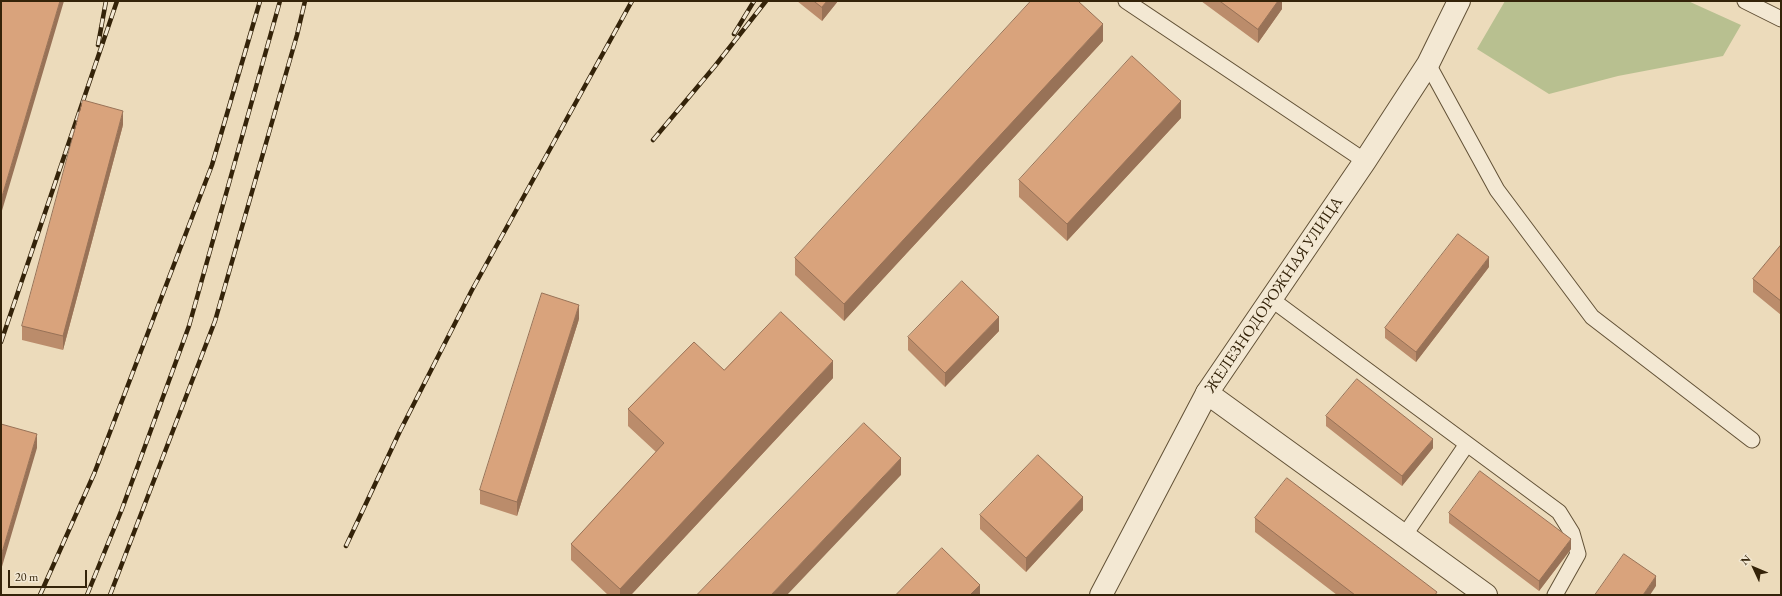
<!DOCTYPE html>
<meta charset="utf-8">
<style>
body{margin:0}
#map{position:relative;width:1782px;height:596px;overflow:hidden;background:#ecdbbb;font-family:"EB Garamond",serif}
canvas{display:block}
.frame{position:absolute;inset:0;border:2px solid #342309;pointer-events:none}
.north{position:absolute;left:1734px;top:548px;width:40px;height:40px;-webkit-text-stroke:3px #f3e8d3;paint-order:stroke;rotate:314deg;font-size:11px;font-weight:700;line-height:16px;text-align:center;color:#342309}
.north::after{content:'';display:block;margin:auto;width:14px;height:18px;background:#342309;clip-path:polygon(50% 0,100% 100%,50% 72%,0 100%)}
.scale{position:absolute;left:8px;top:570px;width:79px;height:18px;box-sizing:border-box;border:2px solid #342309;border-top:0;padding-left:5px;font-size:12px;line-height:14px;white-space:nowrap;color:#342309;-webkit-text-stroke:3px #f3e8d3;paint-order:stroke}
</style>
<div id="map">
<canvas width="1782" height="596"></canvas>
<div class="frame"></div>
<div class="north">N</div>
<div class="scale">20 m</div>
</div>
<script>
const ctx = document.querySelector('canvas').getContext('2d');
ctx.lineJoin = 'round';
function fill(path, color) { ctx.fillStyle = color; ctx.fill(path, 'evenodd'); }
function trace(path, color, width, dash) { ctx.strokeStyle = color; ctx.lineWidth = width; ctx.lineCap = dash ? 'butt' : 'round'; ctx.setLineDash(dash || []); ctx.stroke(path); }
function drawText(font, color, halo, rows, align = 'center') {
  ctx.font = font + ' "EB Garamond",serif'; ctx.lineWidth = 3; ctx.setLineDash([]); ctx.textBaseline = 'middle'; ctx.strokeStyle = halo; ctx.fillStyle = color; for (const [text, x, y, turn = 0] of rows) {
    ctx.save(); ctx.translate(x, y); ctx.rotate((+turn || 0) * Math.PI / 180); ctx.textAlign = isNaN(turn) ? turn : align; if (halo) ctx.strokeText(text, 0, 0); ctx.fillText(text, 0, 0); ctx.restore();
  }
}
fill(new Path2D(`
 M1505,1H1688L1741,25L1723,56L1618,76L1549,94L1477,49Z`), '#b8c090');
const service = new Path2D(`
 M1126,1L1365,161
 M1745,1L1781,19
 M1428,64L1497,190L1592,317L1752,440
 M1271,299L1559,512L1572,533L1578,554L1555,595
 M1404,536L1467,444`);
const minor = new Path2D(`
 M1207,393L1486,595`);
const tertiary = new Path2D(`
 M1101,595L1207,393L1365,161L1428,64L1459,1`);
trace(service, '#625136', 17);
trace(minor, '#625136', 24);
trace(tertiary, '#625136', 24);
trace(service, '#f3e8d3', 15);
trace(minor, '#f3e8d3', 22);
trace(tertiary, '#f3e8d3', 22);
const rail = new Path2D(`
 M734,34L754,1
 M98,45L106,1
 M653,140L715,66L766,1
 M1,342L117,1
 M346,546L400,431L472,290L632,1
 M40,595L94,474L212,165L260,1
 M87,595L122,509L189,326L280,1
 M110,595L215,321L297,35L305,1`);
trace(rail, '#342309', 4.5);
trace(rail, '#f3e8d3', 3, [9]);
fill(new Path2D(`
 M797,1H838L822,21Z
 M1201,1H1282V9L1258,43Z
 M1103,41L844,321L795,275V258Z
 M1181,118L1067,241L1019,197V180Z
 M123,125L63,350L22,340V326Z
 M1781,245V315L1753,292V279Z
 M1489,267L1416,362L1385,338V328Z
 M579,319L517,516L480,504V490Z
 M999,331L945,387L908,350V337Z
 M724,370L833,378L631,595H608L571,560V544L656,452L628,426V409Z
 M1326,416L1433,448L1402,486L1326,426Z
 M1083,510L1026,572L980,529V515Z
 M1449,513L1571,549L1539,591L1449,523Z
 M1255,518L1437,595H1337L1255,532Z`), '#bb8c6b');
fill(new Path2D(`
 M60,1H64L1,214V200Z
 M827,1H838L822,21V7Z
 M1278,1H1282V9L1258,43V29Z
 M1103,24V41L844,321V304Z
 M1181,101V118L1067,241V224Z
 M123,111V125L63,350V336Z
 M1489,257V267L1416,362V352Z
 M579,305V319L517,516V502Z
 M999,317V331L945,387V373Z
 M833,361V378L631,595H620V589Z
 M37,434V448L1,570V556Z
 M1433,439V448L1402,486V476Z
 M901,458V475L787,595H771Z
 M1083,497V510L1026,572V558Z
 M1571,539V549L1539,591V581Z
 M1656,576V586L1650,595H1643Z
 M980,585V595H970Z`), '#987257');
const building = new Path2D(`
 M1,1H60L1,200Z
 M814,1H827L822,7Z
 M1031,1H1078L1103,24L844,304L795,258Z
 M1220,1H1278L1258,29Z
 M1132,56L1181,101L1067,224L1019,180Z
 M83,100L123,111L63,336L22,326Z
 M1458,234L1489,257L1416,352L1385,328Z
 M1781,245V301L1753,279Z
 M962,281L999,317L945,373L908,337Z
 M542,293L579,305L517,502L480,490Z
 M781,312L833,361L620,589L571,544L664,443L628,409L694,342L724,370Z
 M1357,379L1433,439L1402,476L1326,416Z
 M864,423L901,458L771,595H697Z
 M1,424L37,434L1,556Z
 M1038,455L1083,497L1026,558L980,515Z
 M1480,471L1571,539L1539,581L1449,513Z
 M1287,478L1437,592L1435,595H1355L1255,518Z
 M942,548L980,585L970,595H896Z
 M1624,554L1656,576L1643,595H1595Z`);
fill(building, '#d9a37c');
trace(building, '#987257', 1);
drawText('16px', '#342309', '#f3e8d3', [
 ["ЖЕЛЕЗНОДОРОЖНАЯ УЛИЦА",1274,295,-56]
]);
</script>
